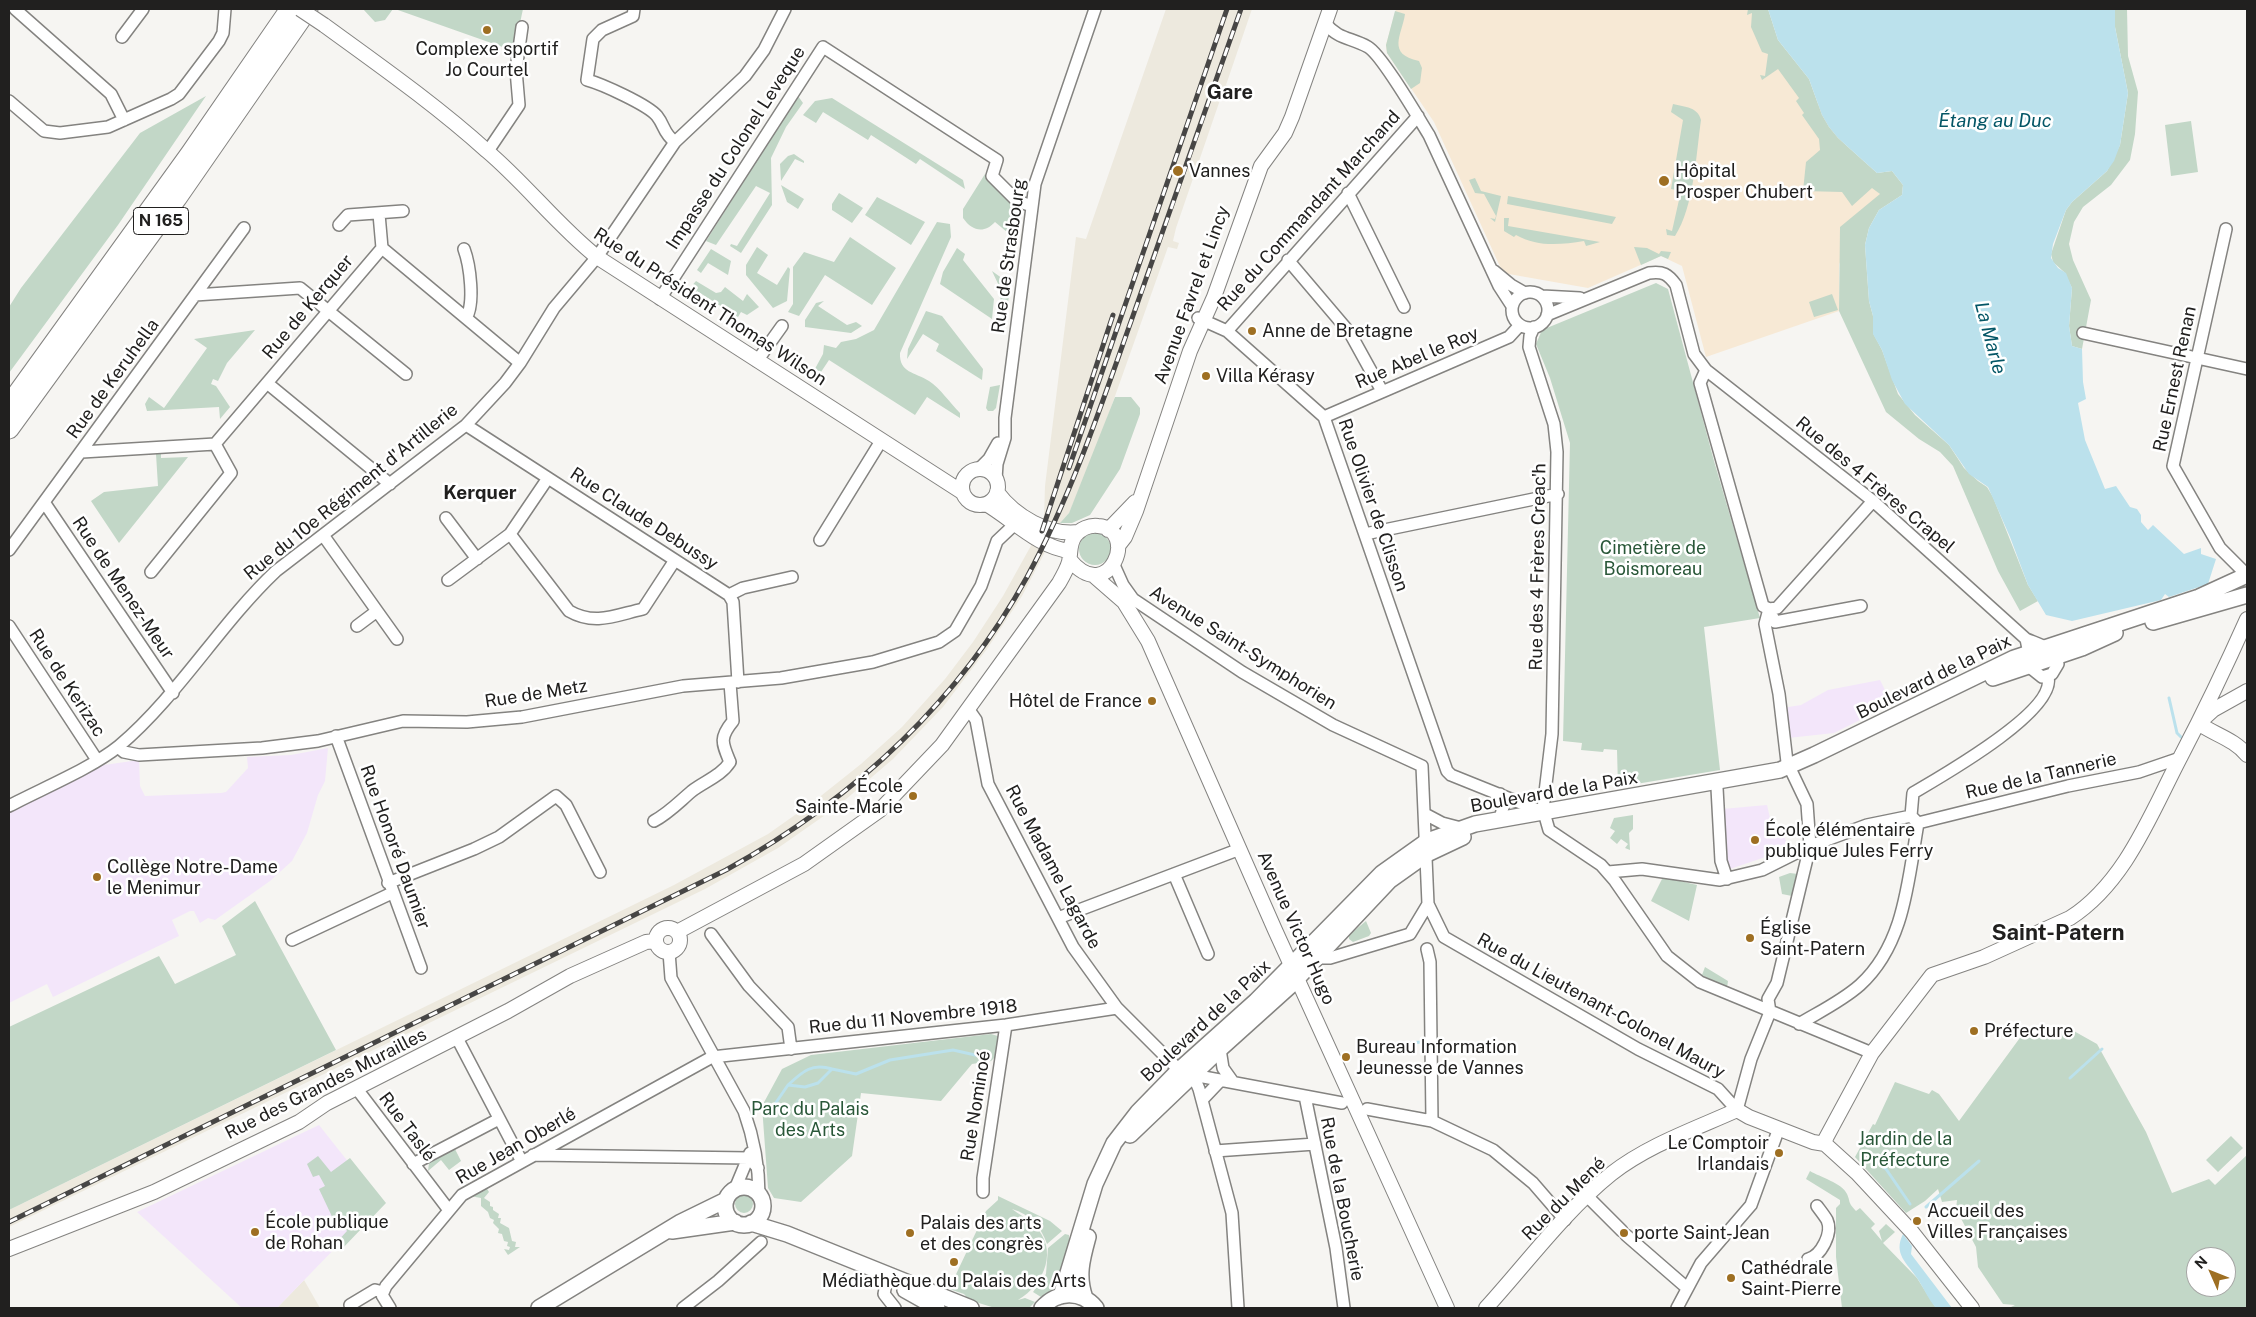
<!DOCTYPE html>
<meta charset="utf-8">
<style>
body{margin:0}
#map{position:relative;width:2256px;height:1317px;overflow:hidden;background:#f6f5f2;font-family:"Public Sans",sans-serif}
canvas{display:block}
.frame{position:absolute;inset:0;border:10px solid #21201f;pointer-events:none}
.north{position:absolute;left:2186px;top:1247px;width:50px;height:50px;box-sizing:border-box;background:#fff;border:1px solid #a6a6a5;border-radius:50%;rotate:314deg;font-size:14px;font-weight:700;line-height:20px;text-align:center;color:#21201f}
.north::after{content:'';display:block;margin:auto;width:18px;height:22px;background:#9e6f22;clip-path:polygon(50% 0,100% 100%,50% 72%,0 100%)}
</style>
<div id="map">
<canvas width="2256" height="1317"></canvas>
<div class="frame"></div>
<div class="north">N</div>
</div>
<script>
const ctx = document.querySelector('canvas').getContext('2d');
ctx.lineJoin = 'round';
function fill(path, color) { ctx.fillStyle = color; ctx.fill(path, 'evenodd'); }
function trace(path, color, width, dash) { ctx.strokeStyle = color; ctx.lineWidth = width; ctx.lineCap = dash ? 'butt' : 'round'; ctx.setLineDash(dash || []); ctx.stroke(path); }
function drawText(font, color, halo, rows, align = 'center') {
  ctx.font = font + ' "Public Sans",sans-serif'; ctx.lineWidth = 5; ctx.setLineDash([]); ctx.textBaseline = 'middle'; ctx.strokeStyle = halo; ctx.fillStyle = color; for (const [text, x, y, turn = 0] of rows) {
    ctx.save(); ctx.translate(x, y); ctx.rotate((+turn || 0) * Math.PI / 180); ctx.textAlign = isNaN(turn) ? turn : align; if (halo) ctx.strokeText(text, 0, 0); ctx.fillText(text, 0, 0); ctx.restore();
  }
}
fill(new Path2D(`
 M1166,9H1252L1226,85L1237,89L1233,101L1221,97L1176,228L1173,241L1179,243L1177,249L1168,247L1093,458L1069,513L1060,523L1022,596L987,649L943,707L893,759L838,806L778,848L705,889L9,1227V1210L674,885L768,834L812,803L861,764L902,727L945,679L973,642L1003,596L1033,542L1044,517L1045,486L1076,237L1086,239Z
 M304,1280L320,1308H277Z`), '#ede9de');
fill(new Path2D(`
 M1880,680L1892,704L1834,733L1788,738L1782,708L1801,705L1828,690Z
 M328,748L325,781L318,795L307,833L292,861L270,881L215,920L208,918L200,923L194,911H190L172,920L179,936L53,997L47,984L9,1003V812L97,766L139,760L140,786L145,796L221,793L226,792L248,768L247,757L291,755Z
 M1767,805L1770,818L1774,817L1779,832L1782,831L1789,849L1730,869L1727,864L1722,809Z
 M319,1125L380,1202L277,1308H242L137,1212Z`), '#f3e6fa');
fill(new Path2D(`
 M1396,9H1755L1873,187L1881,195L1839,264V311L1706,357L1682,266L1661,256L1588,288L1503,273L1434,122L1387,53L1386,45Z`), '#f7e9d5');
fill(new Path2D(`
 M363,9H393L385,20L375,22Z
 M395,9H523L514,51Z
 M1748,9H1768L1778,40L1809,79L1822,115L1829,127L1838,138L1877,173L1892,171L1903,185L1902,195L1879,210L1869,228L1865,245L1869,301L1873,316V333L1882,350L1898,394L1915,415L1949,445L1964,468L1978,481L1987,487L1993,497L2028,585L2038,601L2020,611L1998,571L1953,466L1940,452L1919,439L1886,412L1839,311L1840,227L1880,194L1872,188L1852,206L1842,192L1803,191L1806,162L1820,150L1819,139L1802,115L1804,113L1796,101L1799,98L1778,69L1762,80L1760,75L1765,76L1768,54L1762,52L1751,27L1752,13L1747,15Z
 M2115,9H2127L2128,56L2138,92L2135,134L2130,160L2111,185L2083,207L2074,222L2069,244L2073,260L2091,300L2082,349L2072,346L2069,326L2072,288L2064,272L2053,262L2051,254L2066,210L2072,202L2107,171L2120,145L2128,93L2115,27Z
 M1395,11L1405,14C1402,35 1386,54 1419,61L1422,68L1420,83L1411,89L1387,53L1386,45Z
 M206,96L118,225L9,373V307L21,288L140,133Z
 M798,96L803,103L786,127L771,158L772,205L741,253L730,246L731,244L737,246L770,193L756,186L716,245L706,241Z
 M832,98L963,180L965,189L920,159L916,164L871,135L868,140L823,112L816,123L803,115L815,101Z
 M1673,104C1685,107 1698,107 1701,120C1696,155 1694,207 1675,236L1667,235L1666,229L1672,231L1681,191L1671,189L1683,120L1671,112Z
 M2191,121L2198,172L2171,176L2165,125Z
 M794,154L804,161V163L795,159L781,181L780,164L788,156Z
 M985,174L1019,209L1014,255L1008,251L1012,244L1007,240V232L995,222C984,234 972,231 963,218V209Z
 M1475,178L1481,191L1501,196L1495,222L1490,218L1495,219L1496,216L1484,194L1475,193L1469,180Z
 M781,185L804,199L798,209L787,202Z
 M839,193L863,208L852,223L832,210V204Z
 M1508,196L1616,217L1612,224L1507,204Z
 M877,197L925,222L911,245L865,215Z
 M1504,218H1509L1508,226L1600,242L1586,246L1584,241C1560,245 1537,247 1516,235L1514,237L1504,231Z
 M937,222L950,224L951,237L900,353C899,373 915,372 929,381C940,388 950,403 960,413V418L927,397L915,415L829,360L815,381L810,378L823,354L824,345L836,348L841,342L856,339L874,330Z
 M850,237L896,268L872,305L825,275L799,316L788,312L793,304V267L804,252L834,262Z
 M757,247L768,255L757,273L777,285L788,267L790,269L787,301L773,308L746,275V265Z
 M1634,247L1647,248L1659,254L1661,251L1671,252L1668,259L1661,256L1641,265Z
 M957,248L965,254L963,260L994,299L992,319L940,284L943,272Z
 M711,249L731,261L728,275L708,263L701,273L697,270Z
 M992,271L1010,284L1006,322H999L1001,290Z
 M696,281L716,293L721,292L725,287L743,301L747,294L759,307L747,315L741,312L738,317L697,291L695,294L689,289Z
 M1656,283L1668,289L1714,461L1760,618L1704,627L1720,770L1618,787L1617,750L1604,749L1603,752L1581,750L1582,743L1563,741L1570,443L1550,378L1536,344L1542,330Z
 M1832,294L1838,310L1814,317L1809,302Z
 M824,301L818,306L847,325L856,322L862,326L851,333L805,327V320L816,303Z
 M926,311L942,316L983,369L982,380L936,351L939,344L923,334L907,359L908,349Z
 M255,330L227,363L218,381L213,379L211,384L216,386L230,407L220,419L219,407L147,411L145,404L149,397L164,408L207,348L194,339Z
 M1000,385L996,408L993,411H988L986,408L990,387Z
 M1115,397H1131L1140,408V414L1120,469L1090,515L1072,523H1060L1069,513Z
 M156,454H161V458L188,457L119,543L91,501L104,492L158,486Z
 M1079 549a16 16 0 1 1 32 0a16 16 0 1 1-32 0Z
 M1633,815V829L1629,833L1630,850L1625,848L1628,844L1621,839L1617,844L1610,838L1615,831L1610,828L1614,818Z
 M1790,873L1798,874L1792,896L1782,894L1779,877Z
 M1663,877L1697,885L1689,921L1651,901Z
 M255,901L336,1050L9,1210V1027L159,956L175,984L236,955L222,926Z
 M1366,921L1371,933L1369,936L1353,942L1349,939V935Z
 M1705,967L1728,981L1727,988L1702,975Z
 M2059,1030H2072L2097,1044L2146,1132L2172,1193L2209,1179L2215,1185L2247,1155V1308H2009L2015,1305L2003,1304L1978,1267L1976,1247L1956,1209L1957,1200L1942,1202L1938,1189L1925,1201L1906,1213L1855,1157L1873,1124L1875,1125L1895,1082L1929,1094L1932,1090L1939,1094L1959,1121L2022,1035ZM2196,1257H2226V1287H2196Z
 M991,1034L1001,1037L996,1056L991,1061L972,1064L941,1101L861,1093L852,1156L801,1202L774,1198L768,1188L762,1106L782,1069L811,1055Z
 M2231,1136L2243,1148L2218,1172L2206,1160Z
 M455,1149L461,1161L449,1170L441,1160L428,1171L429,1163Z
 M318,1156L331,1172L350,1158L386,1203L341,1250L335,1244L347,1231L342,1223L336,1225L319,1189L325,1186L319,1175L313,1177L307,1164Z
 M1810,1171C1820,1177 1842,1183 1847,1194C1851,1203 1847,1201 1856,1211L1860,1208L1875,1224L1871,1228L1882,1241L1879,1231L1886,1224L1895,1232L1883,1243L1917,1278L1936,1308H1842L1836,1257V1208L1840,1204V1200L1806,1179Z
 M486,1187L489,1192L484,1198L490,1202V1206L493,1207V1210L499,1214L498,1218H501L500,1223L509,1228L512,1241L516,1242L515,1247H520L508,1255L504,1249L509,1250L510,1247L507,1246L508,1242L504,1241L502,1234L498,1233L499,1229L493,1223L494,1220L490,1218L488,1212L481,1206V1198L470,1196Z
 M735 1204a9 9 0 1 1 18 0a9 9 0 1 1-18 0Z
 M998,1196L1050,1221L1062,1231L1047,1244C1041,1227 1030,1214 1012,1209C1019,1215 1028,1218 1034,1225C1059,1249 1045,1284 1018,1300L1025,1298L1035,1302L1029,1308H995L969,1300L964,1294L949,1289L986,1211L998,1200Z
 M1065,1234L1069,1235V1242L1059,1283L1055,1288L1041,1297L1033,1292L1046,1274L1048,1248Z`), '#c2d7c7');
fill(new Path2D(`
 M1768,9H2115V27L2128,93L2120,145L2114,161L2107,171L2072,202L2066,210L2053,244L2051,258L2058,268L2066,273L2072,288L2069,326L2072,346L2082,349L2083,382L2086,399L2078,403L2085,440L2105,489L2116,486L2130,507L2137,509L2141,515V522L2148,530L2153,525L2184,554L2201,548V554L2216,559L2208,584L2169,597L2165,594L2161,600L2072,621L2046,615L2028,585L2010,537L1988,487L1969,474L1949,445L1905,404L1892,380L1882,350L1873,334V316L1869,301L1865,245L1869,228L1879,210L1902,195L1903,185L1892,171L1877,173L1838,138L1829,127L1822,115L1809,79L1778,40Z
 M1903,1234L1912,1246L1911,1254L1952,1308H1936C1928,1299 1924,1288 1917,1278C1907,1263 1893,1254 1903,1234Z`), '#bbe1ec');
trace(new Path2D(`
 M2169,698L2177,733L2181,737
 M1408,1043L1422,1042
 M2070,1078L2102,1049
 M788,1085C803,1071 812,1063 832,1069
 M775,1104L788,1085L805,1087L818,1083L832,1069L856,1074L890,1060L953,1050L984,1057
 M1872,1157L1886,1169L1910,1204
 M1926,1207L1979,1161`), '#bbe1ec', 3);
const minor = new Path2D(`
 M15,9L111,94L124,120
 M634,9L633,16L602,30L593,39L587,80C602,84 648,105 657,116C665,126 663,133 675,142
 M1325,23C1339,40 1350,37 1368,47C1382,55 1419,119 1429,135L1499,286L1512,306
 M122,37L143,9
 M9,101L44,131L60,133L108,127L171,99L179,94L219,41L223,33L225,9
 M488,151L519,105L516,70L522,27
 M1348,193L1404,307
 M379,214L382,248
 M339,225L348,215L403,211
 M2226,229L2173,466L2220,548L2247,575
 M464,249C470,265 475,304 466,318
 M1288,260L1350,333L1382,391
 M1494,271L1511,285L1525,293
 M1512 310a18 18 0 1 1 36 0a18 18 0 1 1-36 0Z
 M195,295L300,288L406,374
 M1542,296L1580,298
 M660,299L823,47L997,160L992,176L1017,201L1032,206
 M1547,315L1649,273C1663,271 1668,274 1676,285L1694,354L1706,370L1873,501L2026,639C2040,645 2055,648 2058,664L2052,674L2042,677L2032,669L2026,639
 M1198,318L1227,331L1324,417L1447,771L1451,775L1543,812
 M1534,327L1530,336L1529,347L1554,424L1557,452L1552,734L1543,809L1549,830L1601,865L1615,881L1667,956L1700,982L1872,1053
 M1227,331L1418,116
 M2083,333L2247,369
 M757,361L782,326
 M1706,370L1700,383L1763,606L1769,609
 M1324,417L1509,337L1520,325
 M466,425L729,595L733,602L738,682
 M82,452L215,444L267,383
 M979,469L989,459L998,443
 M996,479L997,464L1005,438V418L1035,184L1095,9
 M390,484L267,383L382,248L520,363
 M44,502L173,693
 M446,518L477,559
 M510,534L569,611C595,626 616,615 643,609L675,560
 M1365,534L1558,494
 M323,535L377,611
 M820,540L881,441
 M9,550L244,228
 M1114,565L1123,585L1133,599L1242,672L1333,725L1422,766L1428,904L1444,937L1638,1049L1718,1089L1737,1110
 M151,572L231,473L215,444
 M448,580L510,534L548,478
 M729,595L743,588L792,577
 M1769,609L1777,608L1873,501
 M1769,609L1775,622L1861,606
 M9,626L97,760
 M357,626L377,611L397,639
 M969,710L976,720L988,784L1073,947L1117,1008L1179,1070
 M336,736L421,968
 M118,747L124,752L139,755L262,748L318,741L403,721L467,722L522,717L683,686L781,678L873,662L939,642L955,631L981,586L997,541L1015,524
 M1717,788L1721,861L1727,879
 M9,806C41,789 92,768 119,746C179,695 219,625 276,571L466,425L505,383L520,363L554,308L597,257L675,142L745,76L764,50L785,9
 M1425,814L1442,823L1461,828
 M1911,816L1918,823L2068,786L2139,772L2180,758
 M1500,819L1503,807L1500,794
 M654,821C669,813 679,802 692,791C705,781 721,776 730,762C722,743 719,738 733,721L730,683
 M1608,872L1642,869L1720,880L1762,870L1810,846L1867,825L1911,816L1913,793C1940,777 2057,711 2048,677
 M1174,874L1208,954
 M388,883L474,849L499,837L556,796L566,805L600,872
 M1058,918L1240,849
 M711,934L749,986L788,1027L791,1049
 M1410,934L1428,904
 M292,940L392,893
 M1427,949L1430,962L1432,1121
 M669,952L671,978L744,1111C754,1139 759,1166 759,1195
 M1318,958H1330L1410,934
 M1799,1024C1819,1012 1842,1001 1860,985C1905,944 1908,880 1918,823
 M457,1038L521,1160
 M1220,1049L1223,1068L1233,1082
 M1193,1075L1199,1089L1232,1213L1238,1308
 M1193,1075L1342,1103
 M357,1089L448,1209
 M1305,1096L1336,1248L1344,1308
 M1202,1100L1221,1080
 M1367,1109L1432,1121L1493,1150L1533,1183L1565,1220
 M1737,1110L1751,1059L1770,1012L1768,999L1777,983L1810,846L1807,804L1787,762L1779,694L1765,624L1769,609
 M1215,1151L1315,1144
 M533,1155L749,1158L758,1168
 M413,1164L499,1119
 M735,1189L750,1153
 M983,1192V1178L1006,1025
 M1587,1196L1622,1231
 M1626,1235L1687,1288
 M1808,1259C1821,1256 1833,1233 1827,1220C1824,1215 1820,1210 1817,1206
 M887,1279L884,1294L895,1308
 M350,1305L375,1290L383,1292
 M390,1308L382,1295L386,1286L462,1195L712,1057L1006,1025L1117,1008
 M683,1308L718,1281L761,1242
 M1677,1308L1701,1263L1751,1205L1779,1128`);
const tertiary = new Path2D(`
 M324,25C379,65 436,105 487,151C526,184 557,225 597,257L962,492
 M962 487a18 18 0 1 1 36 0a18 18 0 1 1-36 0Z
 M997,492C1015,516 1048,536 1079,532
 M986,504C1012,519 1039,548 1070,551
 M1108,530L1135,502
 M1118,546L1125,537L1136,511L1190,351L1214,297L1261,166L1285,133L1292,117L1330,9
 M1093,575L1124,602L1148,641L1275,930L1447,1308
 M2202,720L2213,710L2247,691
 M2198,723C2215,735 2234,739 2247,755
 M656 940a12 12 0 1 1 24 0a12 12 0 1 1-24 0Z
 M677,932L804,864L880,810L942,745L1059,583C1063,576 1067,569 1069,562C1071,553 1069,544 1075,536C1080,529 1089,525 1098,526C1140,529 1109,607 1070,560
 M1825,1144L1826,1138L1872,1053L1932,975L1984,957L2070,918C2126,882 2151,813 2181,756C2204,712 2226,666 2247,619
 M9,1249L154,1192L299,1122L327,1103L508,1011L570,976L646,942L655,941
 M1486,1308C1526,1264 1565,1211 1611,1174C1648,1145 1695,1129 1737,1110L1749,1117L1813,1142L1825,1144L1857,1173L1912,1232L1972,1308`);
const secondary = new Path2D(`
 M2153,622L2247,595
 M1993,678L2082,648L2115,633
 M1130,1135L1220,1049L1290,986L1389,881L1427,854L1463,837
 M725 1206a19 19 0 1 1 38 0a19 19 0 1 1-38 0Z
 M751,1223L787,1234L971,1308
 M672,1231L735,1222
 M905,1290L937,1308
 M1061,1296L1095,1184L1114,1143L1138,1112L1179,1070L1256,1001L1382,873L1427,841L1475,824L1780,770L1814,755L2014,658L2199,597L2247,575
 M1085,1298C1077,1276 1082,1259 1088,1237
 M539,1308L681,1222L726,1200
 M1042,1308C1057,1291 1081,1290 1096,1308`);
const trunk = new Path2D(`
 M9,405L190,154L290,9
 M9,429L177,198L308,9`);
trace(minor, '#848380', 14);
trace(tertiary, '#848380', 16);
trace(secondary, '#848380', 18);
trace(trunk, '#848380', 21);
trace(minor, '#fff', 11);
trace(tertiary, '#fff', 14);
trace(secondary, '#fff', 15);
trace(trunk, '#fff', 19);
const rail = new Path2D(`
 M1069,468L1227,9
 M1042,531L1113,315
 M9,1222L726,870C852,800 957,704 1027,577C1070,498 1099,412 1129,327C1167,221 1204,115 1241,9`);
trace(rail, '#474645', 5);
trace(rail, '#fff', 3, [9]);
const tertiaryBridge = new Path2D(`
 M300,9L324,25`);
trace(tertiaryBridge, '#848380', 16, []);
trace(tertiaryBridge, '#fff', 14);
for (const [x, y, r, color] of [
 [487,30,5,"#9e6f22"],
 [1178,171,6,"#9e6f22"],
 [1664,181,6,"#9e6f22"],
 [1252,331,5,"#9e6f22"],
 [1206,376,5,"#9e6f22"],
 [1152,701,5,"#9e6f22"],
 [913,796,5,"#9e6f22"],
 [1755,840,5,"#9e6f22"],
 [97,877,5,"#9e6f22"],
 [1750,938,5,"#9e6f22"],
 [1974,1031,5,"#9e6f22"],
 [1346,1057,5,"#9e6f22"],
 [1779,1153,5,"#9e6f22"],
 [1917,1221,5,"#9e6f22"],
 [255,1232,5,"#9e6f22"],
 [910,1233,5,"#9e6f22"],
 [1624,1233,5,"#9e6f22"],
 [954,1262,5,"#9e6f22"],
 [1731,1278,5,"#9e6f22"]
]) { const dot = new Path2D(); dot.arc(x, y, r, 0, 2 * Math.PI); ctx.fillStyle = color; ctx.fill(dot); trace(dot, '#fff', 2); }
for (const [x, y, w] of [
 [161,221,55]
]) { const box = new Path2D(); box.roundRect(x - w / 2, y - 13.5, w, 27, 4); ctx.fillStyle = '#fff'; ctx.fill(box); trace(box, '#21201f', 1); }
drawText('bold 16px', '#21201f', null, [
 ["N 165",161,221]
]);
drawText('18px', '#21201f', '#fff', [
 ["Complexe sportif",487,49,"center"],
 ["Jo Courtel",487,70,"center"],
 ["Vannes",1189,171],
 ["Hôpital",1675,171],
 ["Prosper Chubert",1675,192],
 ["Anne de Bretagne",1262,331],
 ["Villa Kérasy",1216,376],
 ["Hôtel de France",1142,701,"right"],
 ["École",903,786,"right"],
 ["Sainte-Marie",903,807,"right"],
 ["École élémentaire",1765,830],
 ["publique Jules Ferry",1765,851],
 ["Collège Notre-Dame",107,867],
 ["le Menimur",107,888],
 ["Église",1760,928],
 ["Saint-Patern",1760,949],
 ["Préfecture",1984,1031],
 ["Bureau Information",1356,1047],
 ["Jeunesse de Vannes",1356,1068],
 ["Le Comptoir",1769,1143,"right"],
 ["Irlandais",1769,1164,"right"],
 ["Accueil des",1927,1211],
 ["Villes Françaises",1927,1232],
 ["École publique",265,1222],
 ["de Rohan",265,1243],
 ["Palais des arts",920,1223],
 ["et des congrès",920,1244],
 ["porte Saint-Jean",1634,1233],
 ["Cathédrale",1741,1268],
 ["Saint-Pierre",1741,1289],
 ["Médiathèque du Palais des Arts",954,1281,"center"]
], 'left');
drawText('18px', '#21201f', '#fff', [
 ["Impasse du Colonel Leveque",736,148,-57],
 ["Rue du Commandant Marchand",1309,211,-48],
 ["Rue de Strasbourg",1009,256,-82],
 ["Avenue Favrel et Lincy",1192,295,-70],
 ["Rue de Kerquer",308,307,-50],
 ["Rue du Président Thomas Wilson",710,307,33],
 ["Rue Abel le Roy",1417,358,-23],
 ["Rue de Keruhella",113,379,-54],
 ["Rue Ernest Renan",2175,379,-78],
 ["Rue des 4 Frères Crapel",1875,485,40],
 ["Rue du 10e Régiment d'Artillerie",351,492,-39],
 ["Rue Olivier de Clisson",1373,505,71],
 ["Rue Claude Debussy",644,519,33],
 ["Rue des 4 Frères Creac'h",1538,567,-89],
 ["Rue de Menez-Meur",123,588,56],
 ["Avenue Saint-Symphorien",1243,648,32],
 ["Boulevard de la Paix",1934,677,-26],
 ["Rue de Kerizac",67,683,57],
 ["Rue de Metz",536,694,-9],
 ["Rue de la Tannerie",2041,776,-13],
 ["Boulevard de la Paix",1554,792,-10],
 ["Rue Honoré Daumier",395,847,70],
 ["Rue Madame Lagarde",1053,867,62],
 ["Avenue Victor Hugo",1296,928,66],
 ["Rue du Lieutenant-Colonel Maury",1601,1006,29],
 ["Rue du 11 Novembre 1918",913,1017,-6],
 ["Boulevard de la Paix",1206,1021,-43],
 ["Rue des Grandes Murailles",326,1084,-27],
 ["Rue Nominoé",976,1106,-81],
 ["Rue Taslé",407,1127,53],
 ["Rue Jean Oberlé",516,1146,-30],
 ["Rue de la Boucherie",1342,1199,79],
 ["Rue du Mené",1564,1199,-45]
]);
drawText('18px', '#295738', '#fff', [
 ["Cimetière de",1653,548],
 ["Boismoreau",1653,569],
 ["Parc du Palais",810,1109],
 ["des Arts",810,1130],
 ["Jardin de la",1905,1139],
 ["Préfecture",1905,1160]
]);
drawText('italic 19px', '#045666', '#fff', [
 ["Étang au Duc",1995,121],
 ["La Marle",1990,338,75]
]);
drawText('bold 19px', '#21201f', '#fff', [
 ["Kerquer",480,493]
]);
drawText('bold 20px', '#21201f', '#fff', [
 ["Gare",1230,93]
]);
drawText('bold 22px', '#21201f', '#fff', [
 ["Saint-Patern",2058,933]
]);
</script>
